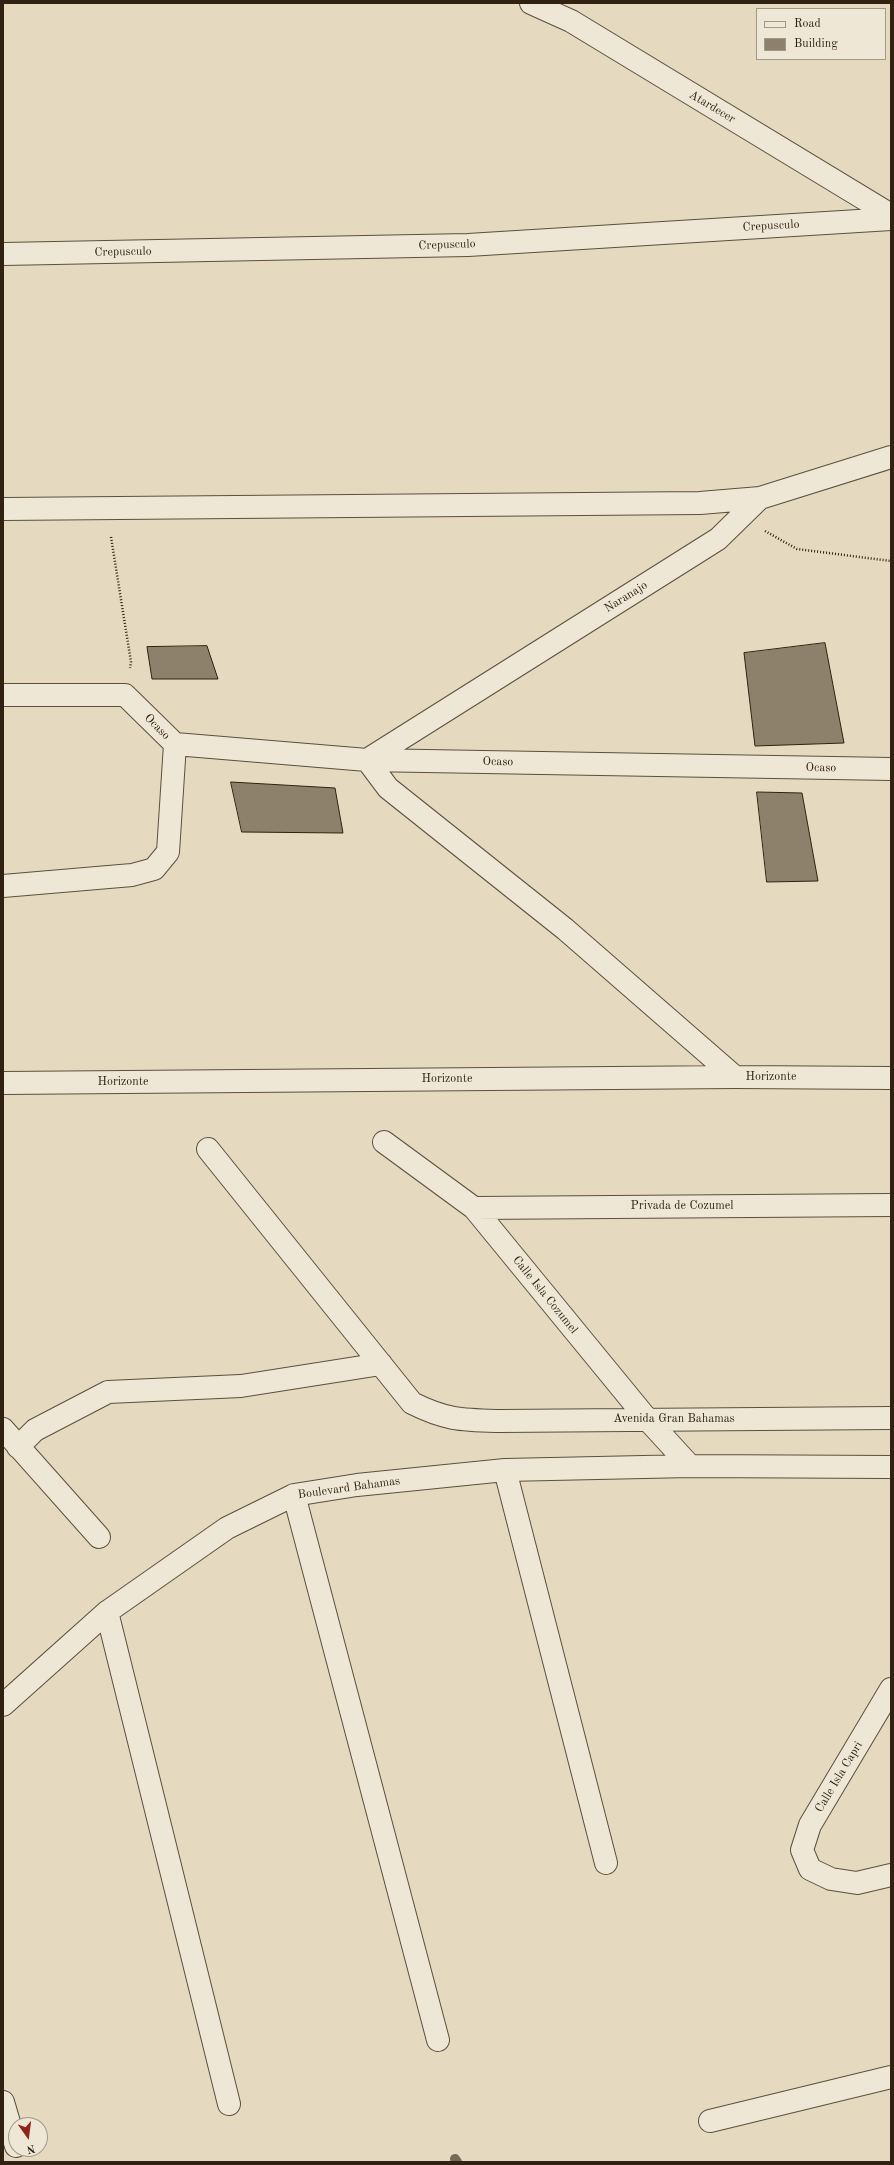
<!DOCTYPE html>
<style>
body{margin:0}
#map{position:relative;width:894px;height:2165px;overflow:hidden;background:#e5dac0;font-family:"Old Standard TT",serif}
canvas{display:block}
.frame{position:absolute;inset:0;border:4px solid #302110;pointer-events:none}
.legend{position:absolute;left:756px;top:8px;width:130px;height:52px;box-sizing:border-box;background:#eee7d6;border:1px solid #a29887;margin:0;padding:5px 7px;list-style:none;font-size:12px;color:#302110}
.legend li{display:flex;align-items:center;gap:8px;height:20px}
.legend b{width:20px;border:1px solid #a29887}
.north{position:absolute;left:8px;top:2117px;width:40px;height:40px;box-sizing:border-box;background:#eee7d6;border:1px solid #a29887;border-radius:50%;rotate:166deg;font-size:11px;font-weight:700;line-height:16px;text-align:center;color:#302110}
.north::after{content:'';display:block;margin:auto;width:14px;height:18px;background:#8f2418;clip-path:polygon(50% 0,100% 100%,50% 72%,0 100%)}
</style>
<div id="map">
<canvas width="894" height="2165"></canvas>
<div class="frame"></div>
<ul class="legend">
<li><b style="height:5px;background:#eee7d6"></b>Road</li>
<li><b style="height:11px;background:#8e816c"></b>Building</li>
</ul>
<div class="north">N</div>
</div>
<script>
const ctx = document.querySelector('canvas').getContext('2d');
ctx.lineJoin = 'round';
function trace(path, color, width, dash) { ctx.strokeStyle = color; ctx.lineWidth = width; ctx.lineCap = dash ? 'butt' : 'round'; ctx.setLineDash(dash || []); ctx.stroke(path); }
function fill(path, color) { ctx.fillStyle = color; ctx.fill(path, 'evenodd'); }
function drawText(font, color, halo, rows, align = 'center') {
  ctx.font = font + ' "Old Standard TT",serif'; ctx.lineWidth = 3.5; ctx.setLineDash([]); ctx.textBaseline = 'middle'; ctx.strokeStyle = halo; ctx.fillStyle = color; for (const [text, x, y, turn = 0] of rows) {
    ctx.save(); ctx.translate(x, y); ctx.rotate((+turn || 0) * Math.PI / 180); ctx.textAlign = isNaN(turn) ? turn : align; if (halo) ctx.strokeText(text, 0, 0); ctx.fillText(text, 0, 0); ctx.restore();
  }
}
trace(new Path2D(`
 M455,2159L457,2162`), '#776a56', 10);
const building = new Path2D(`
 M825,643L844,743L755,746L744,653Z
 M207,646L218,679H152L147,647Z
 M231,782L335,788L343,833L242,832Z
 M757,792L802,793L818,881L767,882Z`);
fill(building, '#8e816c');
trace(building, '#302110', 1);
const street = new Path2D(`
 M531,3L571,21L891,215
 M3,254L468,245L891,219
 M3,509L700,503L760,498
 M3,695H125L175,744L367,760L891,769
 M3,886L132,875L154,869L168,852L175,744
 M735,1077L565,929L388,788L367,760L718,539L760,498L891,457
 M3,1083L735,1077L891,1078
 M384,1142L474,1208L647,1419L690,1466
 M208,1149L412,1403C446,1420 461,1420 499,1421L891,1418
 M474,1208L891,1205
 M3,1429L99,1537
 M18,1447L35,1430L108,1392L241,1386L381,1364
 M505,1470L606,1863
 M294,1495L438,2040
 M107,1612L229,2104
 M891,1689L810,1825L802,1850L810,1869L831,1879L857,1883L891,1875
 M3,1705L107,1612L227,1528L294,1495L357,1485L505,1470L690,1466L891,1467
 M3,2102L16,2146
 M710,2121L891,2077`);
trace(street, '#5d4f3c', 24);
trace(new Path2D(`
 M765,531L797,549L891,561
 M111,537L131,662L130,668`), '#302110', 2.5, [1, 2]);
trace(street, '#eee7d6', 22);
drawText('12px', '#302110', '#eee7d6', [
 ["Atardecer",712,107,31],
 ["Crepusculo",771,226,-3],
 ["Crepusculo",447,245,-2],
 ["Crepusculo",123,252,-1],
 ["Naranajo",626,597,-32],
 ["Ocaso",157,727,45],
 ["Ocaso",498,762,1],
 ["Ocaso",821,768,1],
 ["Horizonte",771,1077],
 ["Horizonte",447,1079],
 ["Horizonte",123,1082],
 ["Privada de Cozumel",682,1206],
 ["Calle Isla Cozumel",545,1295,51],
 ["Avenida Gran Bahamas",674,1419],
 ["Boulevard Bahamas",349,1488,-8],
 ["Calle Isla Capri",839,1777,-59]
]);
</script>
